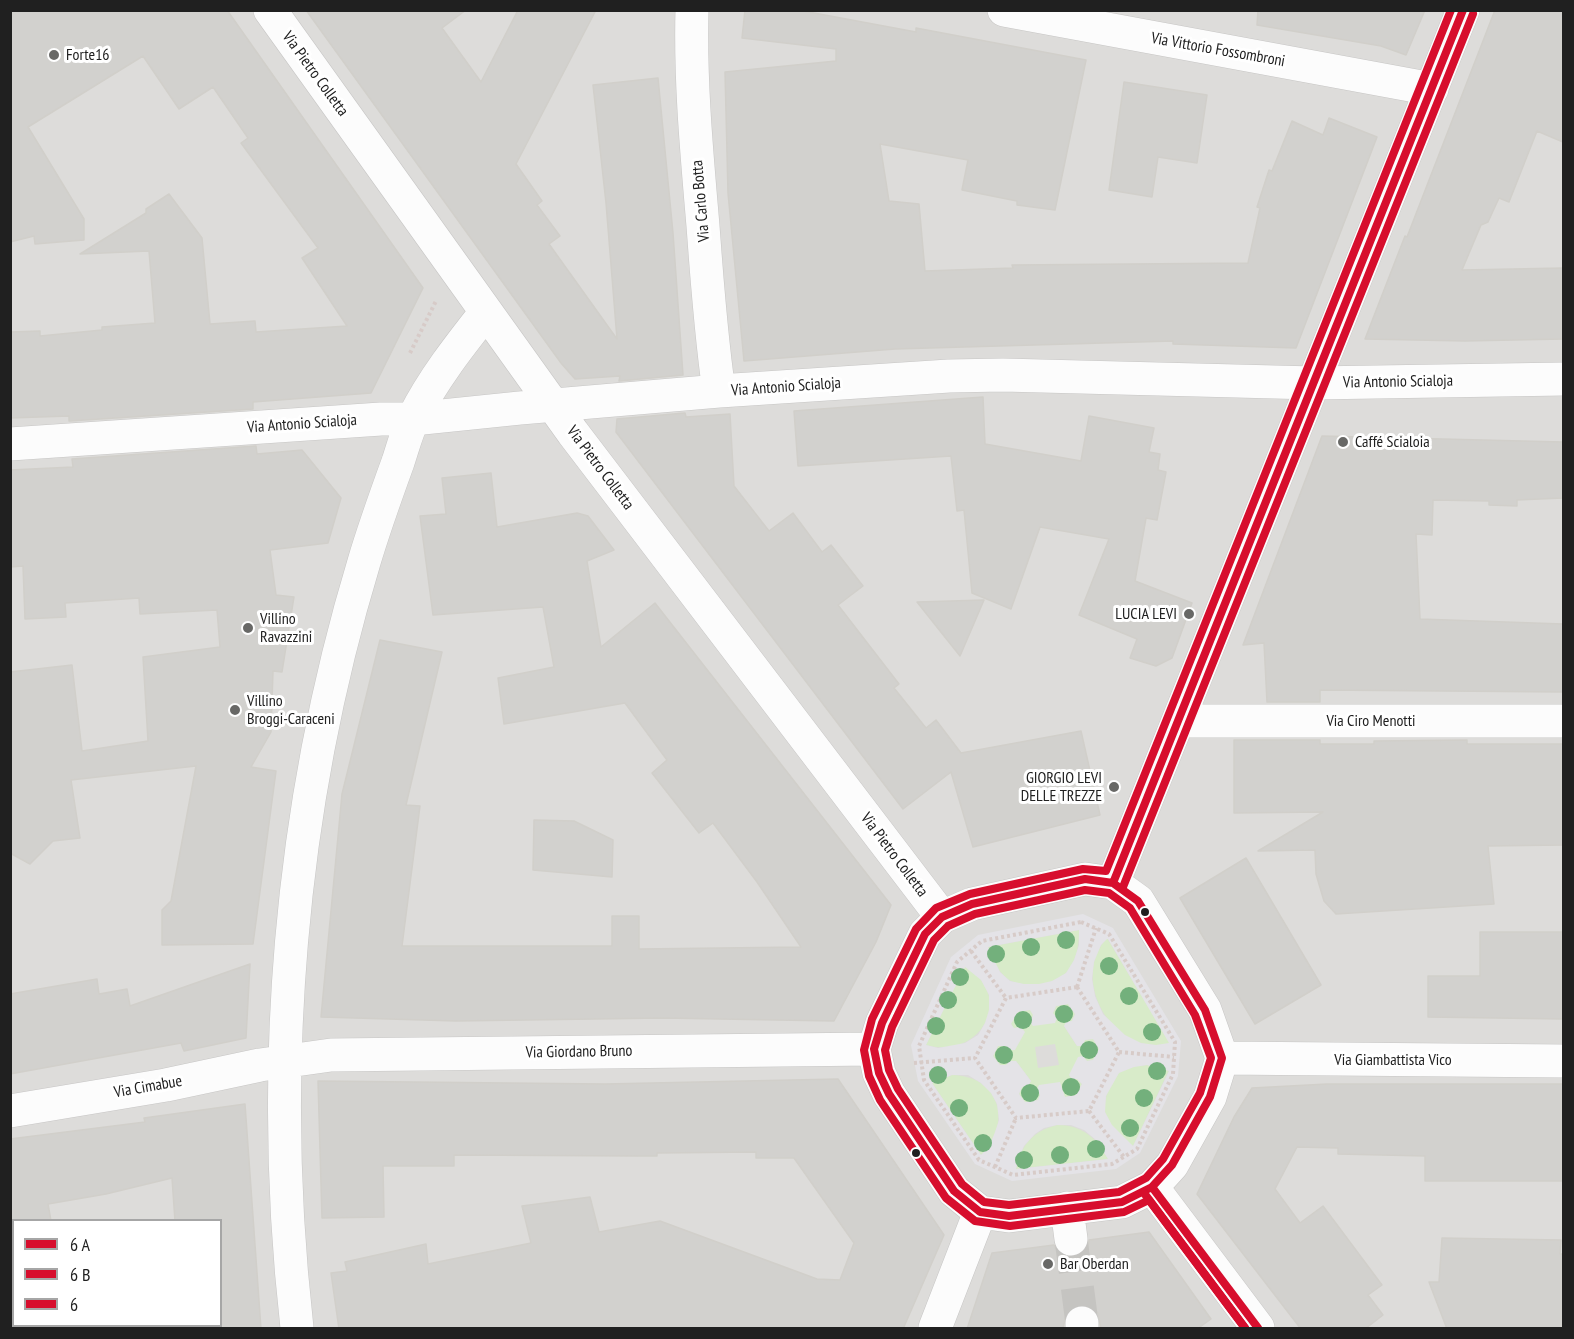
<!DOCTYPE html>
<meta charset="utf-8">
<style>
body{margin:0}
#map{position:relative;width:1574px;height:1339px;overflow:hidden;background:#eeede9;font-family:"PT Sans Narrow",sans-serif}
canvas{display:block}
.frame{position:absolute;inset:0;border:12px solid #202020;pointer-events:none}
.legend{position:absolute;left:12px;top:1219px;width:210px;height:108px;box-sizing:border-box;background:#fff;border:2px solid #a6a6a6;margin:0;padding:8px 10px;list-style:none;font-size:18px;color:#202020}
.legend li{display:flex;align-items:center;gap:12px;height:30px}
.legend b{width:30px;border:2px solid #a6a6a6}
</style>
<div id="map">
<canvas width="1574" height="1339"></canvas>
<div class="frame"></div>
<ul class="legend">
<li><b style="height:8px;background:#d70e2d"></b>6 A</li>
<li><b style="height:8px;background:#d70e2d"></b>6 B</li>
<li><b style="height:8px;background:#d70e2d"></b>6</li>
</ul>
</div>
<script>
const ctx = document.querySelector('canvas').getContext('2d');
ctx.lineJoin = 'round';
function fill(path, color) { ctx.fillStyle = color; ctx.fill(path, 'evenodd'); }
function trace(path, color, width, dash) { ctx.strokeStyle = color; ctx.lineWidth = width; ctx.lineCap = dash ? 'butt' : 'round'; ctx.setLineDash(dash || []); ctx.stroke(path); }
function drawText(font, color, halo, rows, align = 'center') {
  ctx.font = font + ' "PT Sans Narrow",sans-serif'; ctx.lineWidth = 6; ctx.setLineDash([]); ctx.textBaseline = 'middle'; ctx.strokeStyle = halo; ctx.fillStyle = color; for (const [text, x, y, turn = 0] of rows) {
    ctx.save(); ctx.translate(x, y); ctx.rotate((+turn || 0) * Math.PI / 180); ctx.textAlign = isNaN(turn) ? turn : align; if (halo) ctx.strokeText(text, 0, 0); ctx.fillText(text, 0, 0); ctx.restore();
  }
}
fill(new Path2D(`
 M10,11H1563V1328H11ZM14,1220H220V1326H14Z`), '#dddcda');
fill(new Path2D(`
 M1079,930C1079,944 1077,963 1065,974C1052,985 1027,988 1011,981C999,975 992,959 988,947Z
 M1107,938L1170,1043C1166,1044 1160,1045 1156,1045C1106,1045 1072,975 1107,938Z
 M965,966C1016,997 981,1060 926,1045Z
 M1068,1004L1075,1014L1072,1021L1064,1026L1077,1046H1082L1085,1040L1093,1039L1099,1049L1093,1060L1087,1061L1077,1078L1082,1084L1076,1095L1065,1097L1062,1092L1040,1095L1038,1100L1025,1103L1019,1094L1022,1086H1028L1031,1081L1016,1061L1007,1065H1000L993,1056L998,1046H1006L1014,1029L1011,1023L1017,1012L1030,1010L1033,1015L1053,1013L1056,1006ZM1055,1044L1059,1065L1038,1068L1035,1047Z
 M1147,1065L1169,1070L1133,1146C1123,1138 1111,1128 1106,1115C1102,1103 1110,1079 1120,1072C1128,1067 1138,1066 1147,1065Z
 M952,1075C1000,1076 1013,1123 981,1155L932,1083Z
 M1057,1125C1082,1125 1097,1138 1108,1159L1016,1169C1021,1145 1033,1131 1057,1125Z`), '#d8ebc9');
fill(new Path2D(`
 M1083,914L1113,928L1181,1041L1178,1076L1140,1153L1116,1169L1012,1181L975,1164L918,1081L911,1045L951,957L978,935ZM1079,930V945L1074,960L1066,973L1052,981L1039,984H1024L1010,981L1000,972L988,947ZM1107,939H1108L1169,1043L1156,1045L1141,1043L1125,1035L1103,1014L1095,996L1092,979L1094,962L1101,945ZM965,967L981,980L989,995V1010L985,1023L978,1035L965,1043L938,1048L926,1045ZM1068,1004L1075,1014L1072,1021L1066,1022L1064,1026L1077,1046H1082L1085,1040L1093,1039L1099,1049L1093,1060L1087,1061L1083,1056L1078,1057L1069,1075L1072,1079H1077L1082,1084L1076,1095L1065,1097L1060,1082L1039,1085L1037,1089L1040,1095L1038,1100L1025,1102L1019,1094L1022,1087L1028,1086L1031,1081L1016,1061H1009L1006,1065H1000L993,1056L998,1046H1006L1009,1050H1015L1025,1032L1021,1027L1014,1028L1011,1024L1018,1012L1030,1010L1033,1015L1030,1022L1033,1026L1055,1023L1057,1018L1053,1013L1056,1006ZM1147,1065L1169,1071L1133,1146L1112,1125L1105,1112L1106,1096L1119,1073L1134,1067ZM952,1075H968L981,1083L991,1093L997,1104L999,1120L995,1132L989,1147L981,1155L932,1083ZM1057,1125H1071L1084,1130L1096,1140L1108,1159L1016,1169L1018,1160L1024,1146L1035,1134L1044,1128Z`), '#e4e3e7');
const building = new Path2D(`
 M10,10H227L423,288L371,393L253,402V409L69,421V416L10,418V332L40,331V336L102,330V327L155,323L149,251L80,254L146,213V209L169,194L202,238L210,324L255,321L256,332L347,326L302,258L318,248L241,143L248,138L213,87L179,109L143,56L28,127L84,219V240L35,244L34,236L10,242Z
 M306,10H466L442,28L481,82L518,10H596L516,164L542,201L537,205L560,236L549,244L617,339L606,203L593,85L658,78L673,233L683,375L619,381L620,376L575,379L561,363Z
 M745,10H798L916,32V28L1086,60L1055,210L1017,205V201L962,190L968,160L880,144L889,201L919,204L925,271L1013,268L1012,265L1248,263L1260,208L1257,207L1269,170L1272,171L1292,121L1323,135L1329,118L1377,137L1296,348L1173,344V341L895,349L744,361L728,193L725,72L836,61V49L742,38Z
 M1258,10H1425L1406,55L1381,46L1257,25Z
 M1495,10H1563V142L1537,131L1509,202L1499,198L1488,222L1481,225L1462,270L1563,268V339L1465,341L1365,339L1405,236L1407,237Z
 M1124,82L1207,95L1197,163L1158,157L1152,197L1109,190Z
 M983,397L985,444L1081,461L1089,416L1154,428L1149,452L1160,454L1158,470L1166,472L1157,520L1146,518L1135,581L1192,603L1172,658L1156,666L1130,658L1137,639L1079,615L1109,539L1040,527L1011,609L972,593L964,510L957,511L951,456L798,466L794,411Z
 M685,413L686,417L730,414L734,486L769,531L793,513L822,552L831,545L863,586L838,605L899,684L894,688L926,728L936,720L961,753L1081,731L1100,815L973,847L951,772L903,809L616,432L617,419Z
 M1322,436L1563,442V498L1517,500V506L1489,505V501L1433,500L1432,535L1416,534L1420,619L1563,624V692L1320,690V702H1267L1264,643L1243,645Z
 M256,446L257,454L302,450L341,498L328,543L270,550L276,595L294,597L282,672L273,671L271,732L251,767L276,771L253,944L162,945V910L171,901L196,766L71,780L80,838L53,841L30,864L10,853V672L72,665L82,751L148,741L143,657L220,647L217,610L140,614L139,598L65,603L66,617L25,619L23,566L10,567V470L73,467L72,459Z
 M491,473L497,527L577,513L588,516L614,550L587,561L601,647L655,603L891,905L876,942L834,1021L663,1018L456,1021L321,1017L342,794L380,640L442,652L406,805L420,806L402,946H612V916H639V949L801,947L757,882L713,823L699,833L652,773L667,760L625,703L504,724L498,678L554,667L543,607L433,615L420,516L446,514L442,478Z
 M984,600L960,656L917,602Z
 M1234,740H1320V744H1374V741L1467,740V744H1563V845L1488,846L1494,904L1336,914L1324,901L1316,874L1315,850L1258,851L1323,812L1234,813Z
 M534,820L574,821L613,840L612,877L533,870Z
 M1246,858L1321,985L1255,1024L1180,898Z
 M1480,932H1563V1019L1428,1017V976H1480Z
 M250,964L246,1038L184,1051L181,1043L10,1074V994L97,979L99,994L127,989L130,1006Z
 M838,1079L944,1235L903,1329H339L331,1273L347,1271L345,1262L426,1244L428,1264L531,1243L522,1206L590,1197L599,1232L660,1221L817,1279L840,1280L854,1243L794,1158H756V1152L657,1153V1156H639L454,1155V1166H383L384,1217L322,1218L318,1081L605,1084Z
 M1327,1084H1563V1181H1425V1156L1338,1154V1148L1297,1147L1275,1189L1300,1223L1323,1206L1382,1285L1368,1295L1383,1315L1365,1329H1301L1197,1194L1234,1117L1252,1088Z
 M245,1104L261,1329H220V1221H175L172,1178L106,1194L48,1204L51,1221H10V1139L145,1122L144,1118Z
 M1149,1232L1211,1319L1197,1329H1101L1098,1313L1091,1307L1083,1304L1073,1307L1066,1313L1063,1329H967L992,1253L1054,1245L1057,1251L1063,1256L1074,1257L1083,1253L1088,1247L1089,1240Z
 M1442,1238L1561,1240L1560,1254H1563V1329H1447L1429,1282H1439Z`);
fill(building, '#d2d1ce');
trace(building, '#d1cfca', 1.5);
trace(new Path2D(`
 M1071,1239L1082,1323`), '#c5c4c1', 33, [33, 16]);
const minor = new Path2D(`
 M270,10L573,433L942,917
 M692,10C690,83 697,155 703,226C707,281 711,337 719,391
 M1004,10L1432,89
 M10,444L381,419H413L520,408L719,391L949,376L1003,375L1314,383L1564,379
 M1178,721H1564
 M1085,879L1113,883L1138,901L1205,1010L1222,1058L1210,1097L1172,1165L1152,1187L1122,1202L1009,1216L980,1212L954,1191L889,1094L879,1073L874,1049L882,1023L925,934L942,917L972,904Z
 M1113,883L1463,10
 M1222,1058L1564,1061
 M10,1111L166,1085L260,1065L331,1055L874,1049
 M1152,1187L1258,1328
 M1067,1208L1071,1239
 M1082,1323V1328
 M297,1328C268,1073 289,809 364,562C374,528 386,495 398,462C403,447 407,431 414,417C433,379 460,345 486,312
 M935,1328L980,1212`);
trace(minor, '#c7c6c5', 34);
trace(new Path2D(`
 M410,353L436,301
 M1081,922L1109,934L1175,1042L1173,1074L1137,1149L1112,1164L1013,1175L979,1160L924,1080L919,1046L957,962L982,941Z
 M971,951L1006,998
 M1077,987L1119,1052L1089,1111L1016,1118L975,1058L1006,998Z
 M1077,987L1096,928
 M1119,1052L1174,1057
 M914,1063L975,1058
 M1089,1111L1124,1157
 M995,1167L1016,1118`), '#d7cbc8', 4, [3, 3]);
trace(minor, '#fcfcfc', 33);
trace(new Path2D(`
 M1085,879L1113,883L1138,901L1205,1010L1222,1058L1210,1097L1172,1165L1152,1187L1122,1202L1009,1216L980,1212L954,1191L889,1094L879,1073L874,1049L882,1023L925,934L942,917L972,904Z
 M1113,883L1463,10
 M1152,1187L1258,1328`), '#d70e2d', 8);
trace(new Path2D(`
 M1123,887L1473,14
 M1085,890L1109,893L1130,908L1195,1015L1211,1058L1200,1093L1163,1159L1146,1178L1119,1192L1009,1205L984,1202L962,1184L898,1089L889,1070L885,1050L892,1027L934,940L948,926L975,914Z
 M1144,1193L1245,1328`), '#d70e2d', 8);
trace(new Path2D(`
 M1245,1328L1149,1200L1124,1212L1010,1226L975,1221L946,1198L880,1100L869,1076L864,1050L872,1019L916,929L936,908L970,894L1083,869L1106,871L1451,10`), '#d70e2d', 8);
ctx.fillStyle = '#73b07c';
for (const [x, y] of [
 [1066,940],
 [1031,947],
 [996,954],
 [1109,966],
 [960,977],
 [1129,996],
 [948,1000],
 [1064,1014],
 [1023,1020],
 [936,1026],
 [1152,1032],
 [1089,1050],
 [1004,1055],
 [1157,1071],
 [938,1075],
 [1071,1087],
 [1030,1093],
 [1144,1098],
 [959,1108],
 [1130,1128],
 [983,1143],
 [1096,1149],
 [1060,1155],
 [1024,1160]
]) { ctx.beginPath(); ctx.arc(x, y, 9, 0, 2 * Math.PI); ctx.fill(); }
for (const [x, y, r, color] of [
 [54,55,6,"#686866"],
 [1343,442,6,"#686866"],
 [1189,614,6,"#686866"],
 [248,628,6,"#686866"],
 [235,710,6,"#686866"],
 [1114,787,6,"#686866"],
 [1145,912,5,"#202020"],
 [916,1153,5,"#202020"],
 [1048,1264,6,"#686866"]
]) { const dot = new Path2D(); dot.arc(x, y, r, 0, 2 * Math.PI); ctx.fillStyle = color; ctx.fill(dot); trace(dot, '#fff', 2); }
drawText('16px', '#202020', '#fff', [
 ["Via Vittorio Fossombroni",1218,50,10],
 ["Via Pietro Colletta",315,74,54],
 ["Via Carlo Botta",701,201,-95],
 ["Via Antonio Scialoja",1398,382,-1],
 ["Via Antonio Scialoja",786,387,-4],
 ["Via Antonio Scialoja",302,424,-4],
 ["Via Pietro Colletta",600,468,53],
 ["Via Ciro Menotti",1371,721],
 ["Via Pietro Colletta",894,855,53],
 ["Via Giordano Bruno",579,1052,-1],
 ["Via Giambattista Vico",1393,1060],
 ["Via Cimabue",148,1087,-10]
]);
drawText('16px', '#202020', '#fff', [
 ["Forte16",66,55],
 ["Caffé Scialoia",1355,442],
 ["LUCIA LEVI",1177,614,"right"],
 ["Villino",260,619],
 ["Ravazzini",260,637],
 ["Villino",247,701],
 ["Broggi-Caraceni",247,719],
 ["GIORGIO LEVI",1102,778,"right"],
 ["DELLE TREZZE",1102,796,"right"],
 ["Bar Oberdan",1060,1264]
], 'left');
</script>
